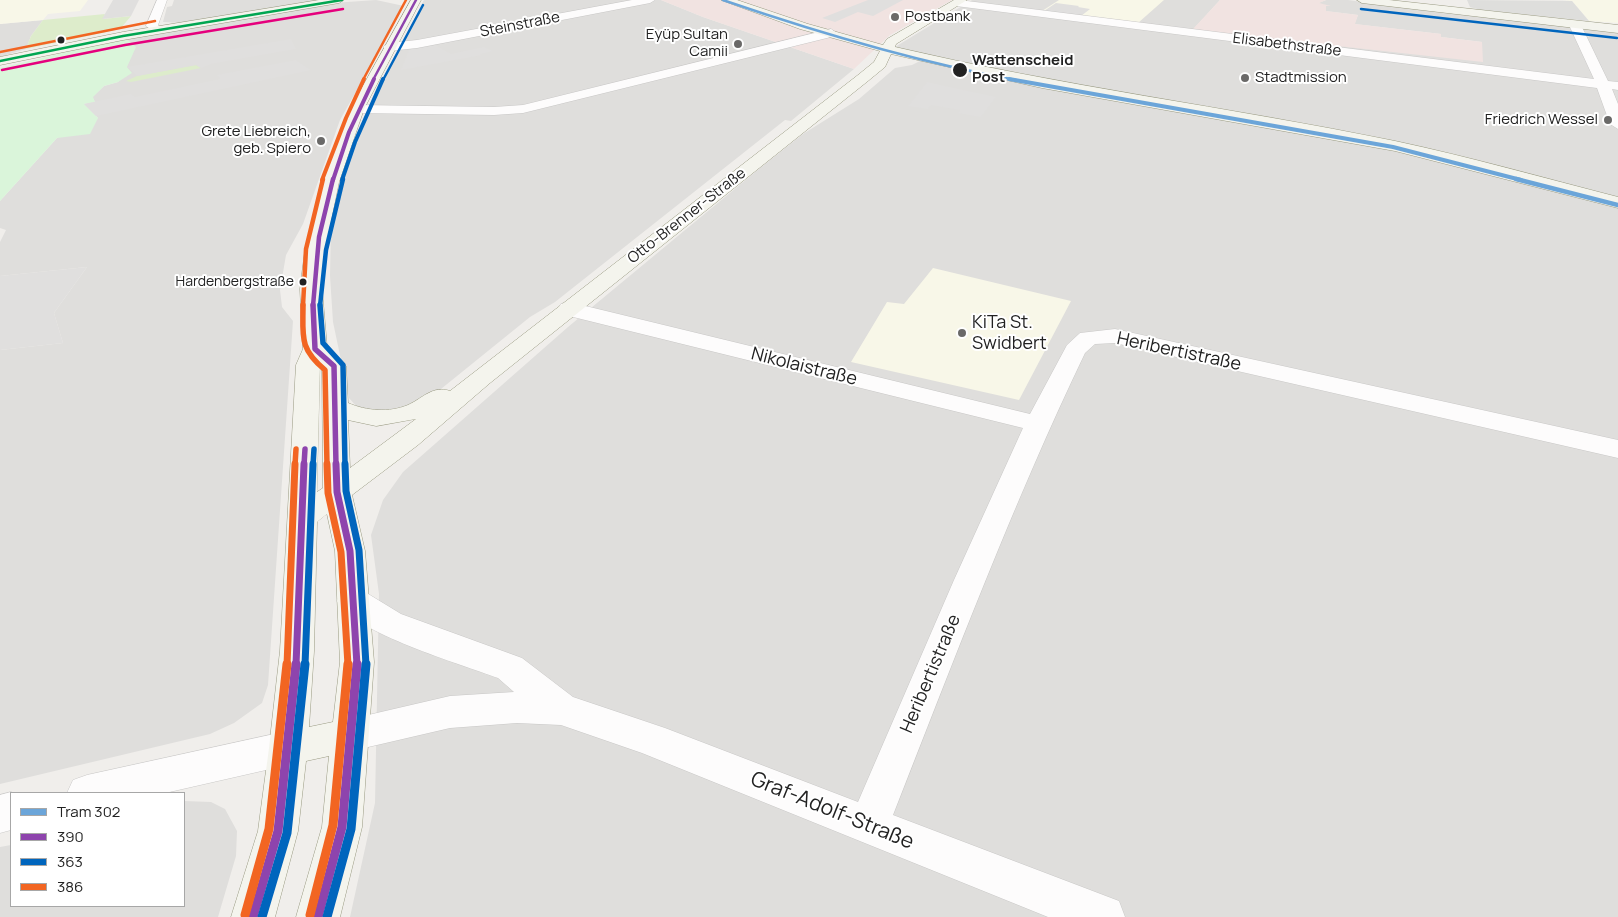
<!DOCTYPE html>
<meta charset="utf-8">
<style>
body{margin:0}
#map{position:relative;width:1618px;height:917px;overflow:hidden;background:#f0eeeb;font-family:Manrope,sans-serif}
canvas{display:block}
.legend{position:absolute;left:10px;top:792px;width:175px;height:115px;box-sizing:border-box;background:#fff;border:1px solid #a7a7a7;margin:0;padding:6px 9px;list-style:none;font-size:15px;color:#222}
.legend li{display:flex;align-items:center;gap:10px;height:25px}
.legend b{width:25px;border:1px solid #a7a7a7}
</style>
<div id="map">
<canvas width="1618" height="917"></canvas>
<ul class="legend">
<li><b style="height:6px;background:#6ba5d9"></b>Tram 302</li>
<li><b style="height:6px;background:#8e44ad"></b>390</li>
<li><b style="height:6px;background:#0065bd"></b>363</li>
<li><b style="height:6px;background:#f26522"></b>386</li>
</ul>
</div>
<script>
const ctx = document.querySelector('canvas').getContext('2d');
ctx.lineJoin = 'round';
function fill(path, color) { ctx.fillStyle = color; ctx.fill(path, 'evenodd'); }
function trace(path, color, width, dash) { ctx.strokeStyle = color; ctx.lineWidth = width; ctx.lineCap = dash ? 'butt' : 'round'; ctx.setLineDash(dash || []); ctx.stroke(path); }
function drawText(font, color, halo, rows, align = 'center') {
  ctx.font = font + ' Manrope,sans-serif'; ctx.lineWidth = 4; ctx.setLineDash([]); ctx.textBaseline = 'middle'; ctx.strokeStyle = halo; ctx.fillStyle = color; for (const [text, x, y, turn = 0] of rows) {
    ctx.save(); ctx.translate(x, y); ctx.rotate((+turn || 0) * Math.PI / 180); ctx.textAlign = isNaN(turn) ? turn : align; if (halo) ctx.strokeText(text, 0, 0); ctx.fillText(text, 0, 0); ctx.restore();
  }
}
fill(new Path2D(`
 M174,0H326L183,23L163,22L167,7L172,6Z
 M376,0L404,6L340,120L303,224L286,255L280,290L282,307L293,321L268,685L262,703L234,723L210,734L0,784V350L63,343L54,313L87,267L0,276V242L6,230L0,228V201L57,138L98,118L84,104L95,102L92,97L104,86L118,82L127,67V39L333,3Z
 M424,0H661L703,17L854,69L791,121L785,120L555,302L530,317L436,393L418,404L375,413L358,408L349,398L333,322L330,276L331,224L345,172L373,99Z
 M972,0H1220L1193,30L1331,45L1482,42L1441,37V34L1354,24L1358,15L1325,11L1326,6L1318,3L1326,0H1348L1442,13L1618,31V917H350L375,803L379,594L371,535L383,500L403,472L568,327L760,168L803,134L859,99L895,68L912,65L928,57L895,47Z
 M43,20L31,36L26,49L0,57V24Z
 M184,801L211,802L225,809L237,831L236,856L218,917H0V847L11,845V906H184Z`), '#dfdedc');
fill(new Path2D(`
 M661,0H952L890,35L854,69L703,17Z
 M1220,0H1326L1319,3L1331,6H1326V11L1358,15L1355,24L1441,34V37L1482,42L1483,62L1192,30Z`), '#f1e3e1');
fill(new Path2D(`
 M0,0H88L80,11L48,14L43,20L0,24Z
 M1059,0H1164L1138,23L1042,11Z
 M1563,0H1618V23L1589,21L1572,1Z
 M933,268L1071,301L1019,400L851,362L887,302L904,304Z`), '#f8f7e8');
fill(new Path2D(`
 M1467,0L1572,1L1589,21L1481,10L1470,7Z`), '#dededc');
fill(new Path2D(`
 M105,14L103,19L131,16L121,28L107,32L26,49L31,36L43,20Z
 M196,65L201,68L131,82L126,81L137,76Z`), '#ddeccb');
fill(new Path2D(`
 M121,39H127L136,47L127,67L132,73L118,82L104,86L93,97L95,102L84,104L98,118L90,134L57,138L0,201V68Z`), '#daf5da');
fill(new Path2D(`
 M113,0H139L131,16L102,19Z
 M868,0H903L873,16L858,12L835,22L822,18Z
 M1056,3L1079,6L1078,7L1090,9L1081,16L1044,11Z
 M291,39L296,49L211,64L201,68L196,65L137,76L127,67Z
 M435,45L451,54L484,47L493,51L480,54L482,55L401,70L409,50Z
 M296,60L311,70L96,116L84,104L131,94L135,97L220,79L217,75Z
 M927,82L949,87L996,97L981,117L958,113L960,110L931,105L928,109L908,106Z
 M87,267L54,313L63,343L0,350V276Z`), '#e0dfde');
const street = new Path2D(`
 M157,0H167L158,25L163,30L157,34L146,26Z
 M632,0H655L650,3L417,48L389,51L383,47L389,43L417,40Z
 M959,0L1594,79L1569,25L1575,21L1581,25L1608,81L1618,82V90L1612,89L1618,104V129L1610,124L1597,88L956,6L950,3Z
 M831,29L837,33L835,36L523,113L494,115L357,113L350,109L357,105L494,107L523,105Z
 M569,302L1030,414L1067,345L1080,333L1115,329L1618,440V458L1115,343L1095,344L1085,353C1013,503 954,660 893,815L1119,901L1125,917H1048L642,753L561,725L517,723L450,728L351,751L338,747L332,735L338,723L351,719L450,696L514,692L498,678C461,664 354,633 337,601L341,592L353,589L365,592L401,614L522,658L573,697L665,728L858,802L954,580L1023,428L561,314L558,309L561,304Z
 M288,731L301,736L307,748L301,760L288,765L165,793H67L73,780L87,775Z
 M11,792L14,793H11V830L0,833V795Z`);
const secondary = new Path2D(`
 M319,0H344L339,3L123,40L0,65V57L123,32Z
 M411,0H421L364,109L339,182L325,250L322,289L327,347L346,366L348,403C367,411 389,413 408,405C423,398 433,385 450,391L858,75L874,62L880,51L800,29L721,0H737L808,24L883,45L887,39L954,0H967L896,44L895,47C1060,86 1229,107 1395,141C1470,157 1544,178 1618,197V208L1395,151L1042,88L891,54L885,67L868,81L490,383L418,445L352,495L365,551L374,662L362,827L340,917H296L322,827L329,756L306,761L298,831L275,917H231L258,831L269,748L280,651L296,365L303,349L300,289L305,250L321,182L350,109ZM320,366L322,368L323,488L317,492ZM416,419L350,468L348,420L376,426ZM327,514L335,551L340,662L333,722L309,727L314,651L317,522Z
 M1357,0H1389L1618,25V33L1362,3Z`);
trace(street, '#c9c8c7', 1);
trace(secondary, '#999a82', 1);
fill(street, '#fdfcfc');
fill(secondary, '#f4f4ed');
trace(new Path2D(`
 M373,80L416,0`), '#8e44ad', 2.5);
trace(new Path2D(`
 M333,180L349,132L374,79`), '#8e44ad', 4);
trace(new Path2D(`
 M313,306L319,237L333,179`), '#8e44ad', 4.5);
trace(new Path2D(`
 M313,305L315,349L334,366L336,465
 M304,465L305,449`), '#8e44ad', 5.5);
trace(new Path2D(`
 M336,464L337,492L350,551L357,665
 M296,665L304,464`), '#8e44ad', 7);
trace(new Path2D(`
 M253,917L278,831L296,664
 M318,917L342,827L357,664`), '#8e44ad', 9);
trace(new Path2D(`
 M1361,9L1617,38
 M383,80L423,5`), '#0065bd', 2.5);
trace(new Path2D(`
 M342,180L355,142L383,79`), '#0065bd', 4);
trace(new Path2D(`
 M320,306L326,250L343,179`), '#0065bd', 4.5);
trace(new Path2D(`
 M320,305L323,343L343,365L345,465
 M313,465L314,449`), '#0065bd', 5.5);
trace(new Path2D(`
 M345,464L346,491L359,550L366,665
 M305,665L313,464`), '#0065bd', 7);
trace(new Path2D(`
 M262,917L287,833L305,664
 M327,917L351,829L366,664`), '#0065bd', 9);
trace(new Path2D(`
 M0,52L155,21
 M363,80L406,0`), '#f26522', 2.5);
trace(new Path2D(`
 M322,180L346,118L364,79`), '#f26522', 4);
trace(new Path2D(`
 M303,306L306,249L323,179`), '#f26522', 4.5);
trace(new Path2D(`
 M303,305C303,337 299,348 325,370L327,465
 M295,465L296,449`), '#f26522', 5.5);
trace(new Path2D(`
 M327,464L328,493L341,552L348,665
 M287,665L295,464`), '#f26522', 7);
trace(new Path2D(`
 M245,915L269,829L287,664
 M310,915L333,825L348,664`), '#f26522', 9);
trace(new Path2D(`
 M0,61L123,36L342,0`), '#00a651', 2.5);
trace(new Path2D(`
 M2,70L125,45L343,9`), '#e5007d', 2.5);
trace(new Path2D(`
 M723,0C819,33 917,62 1016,80`), '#6ba5d9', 2.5);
trace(new Path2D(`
 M1009,79L1393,147L1521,180`), '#6ba5d9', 4);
trace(new Path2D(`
 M1516,179L1618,205`), '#6ba5d9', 4.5);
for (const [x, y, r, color] of [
 [895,17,5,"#6a6968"],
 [61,40,4.5,"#222"],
 [738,44,5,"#6a6968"],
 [960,70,8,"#222"],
 [1245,78,5,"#6a6968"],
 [1608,120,5,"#6a6968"],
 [321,141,5,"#6a6968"],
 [303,282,4.5,"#222"],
 [962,333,5,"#6a6968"]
]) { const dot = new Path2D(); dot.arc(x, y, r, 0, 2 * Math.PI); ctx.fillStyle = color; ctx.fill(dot); trace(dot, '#fff', 2); }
drawText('14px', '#222', '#fff', [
 ["Hardenbergstraße",294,282]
], 'right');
drawText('15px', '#222', '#fff', [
 ["Postbank",905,17,"left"],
 ["Eyüp Sultan",728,35],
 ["Camii",728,52],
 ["Stadtmission",1255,78,"left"],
 ["Friedrich Wessel",1598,120],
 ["Grete Liebreich,",311,132],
 ["geb. Spiero",311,149]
], 'right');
drawText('15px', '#222', '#fff', [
 ["Steinstraße",520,25,-11],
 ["Elisabethstraße",1287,45,7],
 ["Otto-Brenner-Straße",687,216,-38]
]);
drawText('bold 15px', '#222', '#fff', [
 ["Wattenscheid",972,61],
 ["Post",972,78]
], 'left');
drawText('18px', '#222', '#fff', [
 ["KiTa St.",972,323],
 ["Swidbert",972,344]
], 'left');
drawText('18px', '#222', '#fff', [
 ["Heribertistraße",1179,352,12],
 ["Nikolaistraße",804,367,14],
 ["Heribertistraße",931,674,-67]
]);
drawText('21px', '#222', '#fff', [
 ["Graf-Adolf-Straße",832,811,22]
]);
</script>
